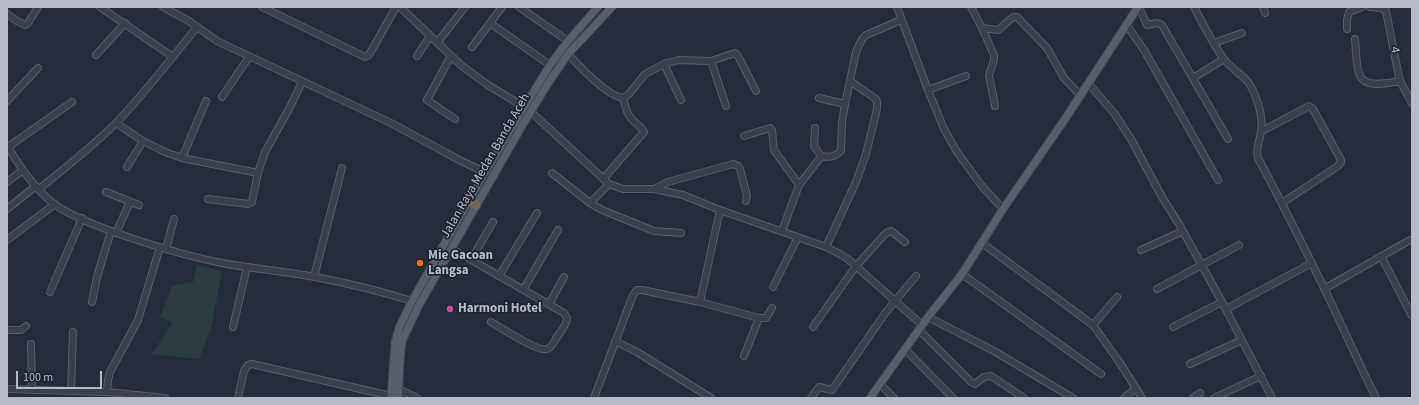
<!DOCTYPE html>
<style>
body{margin:0}
#map{position:relative;width:1419px;height:405px;overflow:hidden;background:#262d3a;font-family:"Source Sans 3",sans-serif}
canvas{display:block}
.frame{position:absolute;inset:0;border:8px solid #b5bac6;pointer-events:none}
.scale{position:absolute;left:16px;top:371px;width:86px;height:18px;box-sizing:border-box;border:2px solid #b5bac6;border-top:0;padding-left:5px;font-size:12px;line-height:14px;white-space:nowrap;color:#b5bac6;-webkit-text-stroke:3px #1f242f;paint-order:stroke}
</style>
<div id="map">
<canvas width="1419" height="405"></canvas>
<div class="frame"></div>
<div class="scale">100 m</div>
</div>
<script>
const ctx = document.querySelector('canvas').getContext('2d');
ctx.lineJoin = 'round';
function fill(path, color) { ctx.fillStyle = color; ctx.fill(path, 'evenodd'); }
function trace(path, color, width, dash) { ctx.strokeStyle = color; ctx.lineWidth = width; ctx.lineCap = dash ? 'butt' : 'round'; ctx.setLineDash(dash || []); ctx.stroke(path); }
function drawText(font, color, halo, rows, align = 'center') {
  ctx.font = font + ' "Source Sans 3",sans-serif'; ctx.lineWidth = 3.5; ctx.setLineDash([]); ctx.textBaseline = 'middle'; ctx.strokeStyle = halo; ctx.fillStyle = color; for (const [text, x, y, turn = 0] of rows) {
    ctx.save(); ctx.translate(x, y); ctx.rotate((+turn || 0) * Math.PI / 180); ctx.textAlign = isNaN(turn) ? turn : align; if (halo) ctx.strokeText(text, 0, 0); ctx.fillText(text, 0, 0); ctx.restore();
  }
}
fill(new Path2D(`
 M197,265L222,271L211,328L199,359L151,354L173,323L160,317L172,286L193,282Z`), '#2c3d3f');
const minor = new Path2D(`
 M100,7L173,57
 M163,7L189,21L217,41L393,124L461,161L485,172
 M262,7L365,57L369,55L396,7
 M400,7L462,66L488,85L524,107
 M519,7L568,41
 M897,7L928,90L944,129L957,152L981,185L1003,209
 M971,7L982,28L994,55V60L989,75L995,106
 M1139,7L1147,25L1157,23L1162,25L1228,139
 M1194,7C1203,24 1212,42 1223,58C1234,73 1248,75 1255,95C1259,105 1263,120 1261,131C1260,141 1255,149 1258,158C1281,201 1303,245 1324,288C1342,325 1358,362 1376,398
 M1263,7L1265,13
 M1370,7L1381,8L1386,11L1398,72L1400,81L1412,103
 M7,14L17,21L25,25L28,23L38,7
 M490,23L557,70
 M1126,24L1144,50L1218,180
 M982,28L998,30L1013,17H1017L1047,48L1064,78L1081,96
 M1347,29V20L1349,12L1362,7
 M1355,39C1358,79 1355,90 1400,81
 M437,43L465,7
 M1214,43L1242,33
 M472,47L502,7
 M568,54C579,66 607,96 623,98L629,94L645,74L664,64L679,60L711,61L735,53L738,56L756,91
 M96,55L125,23
 M417,56L430,36
 M451,56L427,100L455,119
 M711,61L726,106
 M664,64L681,100
 M1193,78L1224,59
 M1089,84L1114,113L1131,139L1162,197L1179,224L1222,302L1272,398
 M928,90L966,76
 M222,97L249,57
 M819,98L845,104
 M7,101L38,68
 M530,111L609,184L623,189H654L683,195L720,210L826,247L840,254L849,260L922,325
 M116,123L143,141L165,152L182,158L258,173
 M1262,131L1309,106L1313,109L1341,160V162L1338,166L1282,203
 M744,136L770,128L772,130L774,150L799,185
 M7,145C19,166 35,189 54,204C72,217 109,231 131,238C161,248 191,257 222,263C253,269 284,271 315,277C347,283 380,291 412,301
 M8,147L72,102
 M820,156C829,157 834,158 841,151L842,122L845,104L856,52L859,45L863,38L866,35L901,20
 M182,158L206,101
 M127,167L143,141
 M552,173L590,203L609,184
 M603,179L644,132C641,126 634,123 630,117C626,112 625,104 623,98
 M7,182L23,170
 M39,189C65,168 92,147 116,123C145,93 170,60 197,27
 M654,189L668,182L733,164L738,166L740,169L747,196L746,201
 M106,192L139,205
 M208,199L248,204L252,202L258,173L265,152L289,109L302,82
 M590,203L602,210L654,231L681,233
 M7,209L36,186
 M782,231L799,185L820,158V155L814,146L815,128
 M116,233L130,202
 M7,240L55,204
 M982,243L1093,325L1120,363L1142,398
 M826,247L856,182L866,154L877,109V102L876,99L850,81
 M166,249L174,219
 M452,249L564,313L567,318C567,325 561,331 557,337C554,341 552,348 547,349C539,353 500,327 491,322
 M1141,250L1183,231
 M1381,256L1412,316
 M471,260L493,222
 M962,274L1101,374
 M499,276L537,213
 M314,277L342,168
 M773,287L798,237
 M1157,289L1239,245
 M1324,289L1410,240
 M523,290L558,230
 M50,292L82,218
 M92,302L97,277L111,231
 M700,302L720,210
 M549,304L564,277
 M1226,309L1312,263
 M928,317L994,351L1073,398
 M1093,325L1117,297
 M233,327L247,267
 M813,327L856,266L886,233L891,231L905,242
 M1173,327L1222,302
 M7,330H21L26,326
 M919,330L971,382L975,384L984,377L991,376L1024,398
 M615,341L637,352L711,398
 M31,344L32,390
 M905,349L953,398
 M744,356L759,318
 M1190,364L1242,340
 M880,384L894,398
 M7,389L107,392L165,398
 M399,389L417,398
 M71,391L73,332
 M107,392L108,380L110,372L138,320L160,247
 M238,398L244,371L248,365L252,364L391,396
 M594,398L633,295L637,290H642L700,302L759,318H766L772,308
 M811,398L819,387L832,390L886,312L916,276
 M1124,398L1136,388
 M1193,398L1200,393
 M1214,398L1261,376`);
const major = new Path2D(`
 M391,398L395,343L399,328L412,301L485,172L550,65L568,41L598,7
 M398,398L400,360L402,341L419,305L522,126L547,85L568,54L612,7
 M870,398L928,317L962,274L1003,209L1065,119L1138,7`);
const highway = new Path2D(`
 M469,201L476,205`);
trace(minor, '#585d68', 8);
trace(major, '#434853', 9);
trace(highway, '#454a55', 11);
trace(minor, '#3a3f4a', 6);
trace(major, '#585e6a', 7);
trace(highway, '#6f6758', 9);
for (const [x, y, r, color] of [
 [420,263,4,"#e8710a"],
 [450,309,4,"#d1479c"]
]) { const dot = new Path2D(); dot.arc(x, y, r, 0, 2 * Math.PI); ctx.fillStyle = color; ctx.fill(dot); trace(dot, '#1f242f', 1.5); }
drawText('13px', '#b5bac6', '#1f242f', [
 ["4",1394,50,80],
 ["Jalan Raya Medan Banda Aceh",486,166,-60]
]);
drawText('bold 13px', '#b5bac6', '#1f242f', [
 ["Mie Gacoan",428,256],
 ["Langsa",428,271],
 ["Harmoni Hotel",458,309]
], 'left');
</script>
